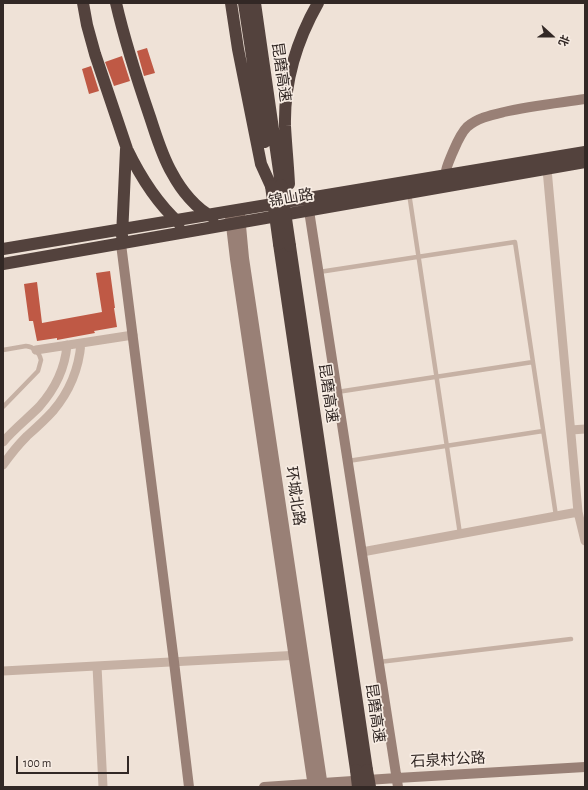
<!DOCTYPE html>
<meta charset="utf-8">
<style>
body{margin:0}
#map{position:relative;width:588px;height:790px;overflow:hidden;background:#efe2d7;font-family:"Alegreya Sans","Noto Sans SC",sans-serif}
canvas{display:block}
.frame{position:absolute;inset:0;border:4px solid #322825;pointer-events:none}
.north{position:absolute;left:532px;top:16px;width:40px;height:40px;-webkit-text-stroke:3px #f7ece3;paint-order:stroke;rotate:111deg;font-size:11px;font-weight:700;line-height:16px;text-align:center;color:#322825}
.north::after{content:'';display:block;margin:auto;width:14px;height:18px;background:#322825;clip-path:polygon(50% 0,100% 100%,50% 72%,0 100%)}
.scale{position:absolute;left:16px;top:756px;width:113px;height:18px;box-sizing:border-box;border:2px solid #322825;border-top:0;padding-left:5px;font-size:12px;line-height:14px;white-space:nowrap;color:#322825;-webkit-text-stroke:3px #f7ece3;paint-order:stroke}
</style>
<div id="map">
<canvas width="588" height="790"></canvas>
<div class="frame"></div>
<div class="north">北</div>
<div class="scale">100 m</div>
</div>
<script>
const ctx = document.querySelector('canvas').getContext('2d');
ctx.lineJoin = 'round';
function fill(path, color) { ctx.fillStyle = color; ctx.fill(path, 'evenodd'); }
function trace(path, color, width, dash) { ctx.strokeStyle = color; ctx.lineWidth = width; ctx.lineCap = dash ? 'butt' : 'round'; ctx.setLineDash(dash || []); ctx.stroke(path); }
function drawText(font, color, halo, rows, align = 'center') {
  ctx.font = font + ' "Alegreya Sans","Noto Sans SC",sans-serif'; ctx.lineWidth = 3.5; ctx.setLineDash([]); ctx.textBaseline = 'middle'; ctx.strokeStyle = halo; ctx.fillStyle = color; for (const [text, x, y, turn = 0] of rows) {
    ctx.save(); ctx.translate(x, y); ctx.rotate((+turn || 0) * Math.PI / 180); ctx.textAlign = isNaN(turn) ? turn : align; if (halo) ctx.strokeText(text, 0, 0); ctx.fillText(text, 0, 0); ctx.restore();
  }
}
fill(new Path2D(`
 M147,48L155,73L144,76L137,51Z
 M122,56L130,81L114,86L105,62Z
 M91,66L99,91L89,94L82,69Z
 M110,271L115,308H114L117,327L94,331L95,333L57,340V338L37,341L33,321H29L24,284L37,282L42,323L102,312L96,273Z`), '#bf5945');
trace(new Path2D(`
 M409,193L460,534
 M319,272L515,242L556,516
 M3,350L26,346C34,347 39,352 41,360L38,371L3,407
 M337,392L533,362
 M348,461L543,431
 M379,662L571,639`), '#c6b1a4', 4.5);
trace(new Path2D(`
 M547,169L578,512L585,541
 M36,350L133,335
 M571,430L585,429
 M3,442C14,429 27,419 39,407C55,389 65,369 67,345
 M3,465C10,455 18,445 27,436C36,428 45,420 53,411C70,391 79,368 81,343
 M362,552L578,512
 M97,666L103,787
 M3,671L300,655`), '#c6b1a4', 9);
trace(new Path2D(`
 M446,183C444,171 448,164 452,154C456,145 460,134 467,127C477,118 491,115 504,112C530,106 558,103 585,99
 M308,204L398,787
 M240,215L244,258L323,787
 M230,217L235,259L313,787
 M121,244L174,662L189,787
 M264,787L397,778L585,767`), '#998076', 10);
trace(new Path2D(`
 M83,3L87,25L95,54L127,149C140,176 157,203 179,223
 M116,3C125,42 137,79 150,117C156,135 162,156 172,173C181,190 196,209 213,217
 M231,3L238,49L261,164L271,186
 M244,3L265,142
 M255,3L281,185
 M289,184C288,164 286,145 285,126C284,83 297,40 318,3
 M122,236L126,149
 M279,244L356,770
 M290,246L367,770
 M3,249L585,152
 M3,264L585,162`), '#53423d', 12);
trace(new Path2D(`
 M281,185L290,246
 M271,186L279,244
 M356,770L358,787
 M367,770L370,787`), '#53423d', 12);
drawText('15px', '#322825', '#f7ece3', [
 ["昆磨高速",281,72,82],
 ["锦山路",291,198,-10],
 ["昆磨高速",328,393,82],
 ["环城北路",295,496,82],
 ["昆磨高速",375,713,82],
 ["石泉村公路",448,760,-3]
]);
</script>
